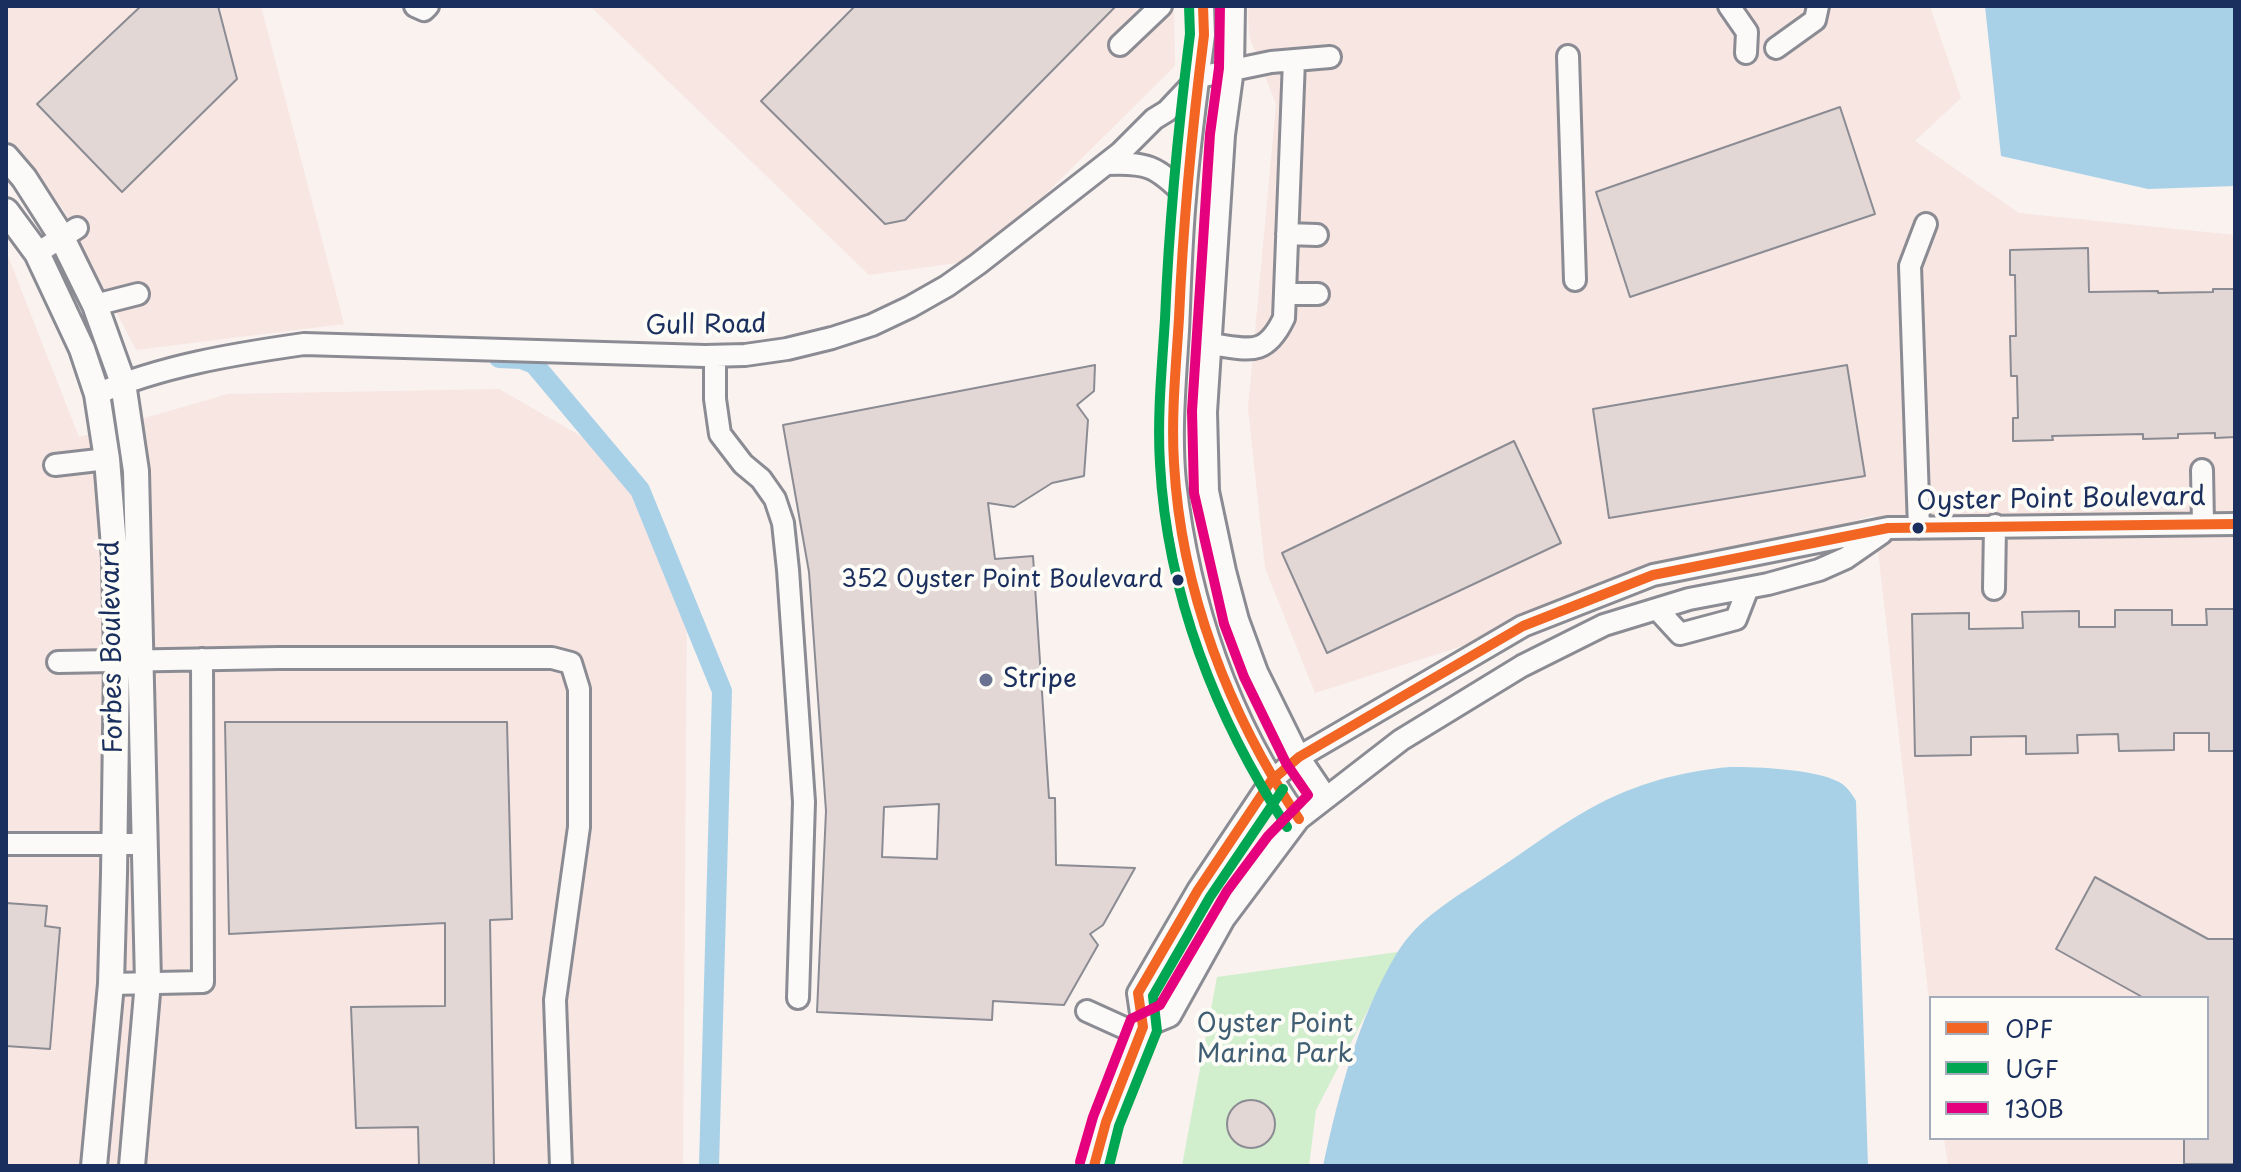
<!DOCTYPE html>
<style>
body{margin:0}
#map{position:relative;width:2241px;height:1172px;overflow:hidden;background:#f9f2ef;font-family:"Playpen Sans",sans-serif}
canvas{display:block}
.frame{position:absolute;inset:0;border:8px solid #1b2f5e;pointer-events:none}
.legend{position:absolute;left:1929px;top:996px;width:280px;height:144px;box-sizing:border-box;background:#fdfcf7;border:2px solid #a3aaba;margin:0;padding:10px 14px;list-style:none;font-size:24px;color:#1b2f5e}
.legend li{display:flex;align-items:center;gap:16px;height:40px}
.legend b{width:40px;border:2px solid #a3aaba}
</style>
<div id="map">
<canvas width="2241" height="1172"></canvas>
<div class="frame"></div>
<ul class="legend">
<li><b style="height:10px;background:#f26522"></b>OPF</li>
<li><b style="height:10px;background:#00a651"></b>UGF</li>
<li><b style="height:10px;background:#e5007d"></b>130B</li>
</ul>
</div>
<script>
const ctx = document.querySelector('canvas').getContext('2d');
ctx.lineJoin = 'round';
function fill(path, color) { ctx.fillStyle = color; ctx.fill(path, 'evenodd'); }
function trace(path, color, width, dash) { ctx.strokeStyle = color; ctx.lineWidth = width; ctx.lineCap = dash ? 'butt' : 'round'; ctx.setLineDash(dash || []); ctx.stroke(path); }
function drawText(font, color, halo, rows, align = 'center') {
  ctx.font = font + ' "Playpen Sans",sans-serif'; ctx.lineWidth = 8; ctx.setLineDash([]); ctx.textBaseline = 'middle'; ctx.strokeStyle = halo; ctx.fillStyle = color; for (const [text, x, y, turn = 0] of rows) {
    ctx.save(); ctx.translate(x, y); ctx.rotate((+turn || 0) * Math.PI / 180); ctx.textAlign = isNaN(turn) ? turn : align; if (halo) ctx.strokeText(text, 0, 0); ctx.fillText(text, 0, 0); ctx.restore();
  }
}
fill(new Path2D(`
 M6,6H261L344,324L136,350L63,209L6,139Z
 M590,6H1174L1175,66L979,260L869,275Z
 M1248,6H1930L1961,98L1915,141L2019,213L2235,235V1166H1948L1944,1138H2207V998H1931V1019L1874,515L1315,693L1265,568L1248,408L1276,104L1249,36Z
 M6,251L79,437L228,394L499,389L635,467L687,600L683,1166H6Z`), '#f8e6e2');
fill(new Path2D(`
 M1398,952L1316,1110L1309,1166H1182L1217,977Z`), '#d1eecd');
fill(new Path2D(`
 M1985,6H2235V186L2148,189L2001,156Z
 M1730,767C1759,767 1814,769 1839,782C1847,786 1852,794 1856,801L1868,1166H1323C1339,1093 1358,1018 1397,953C1419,917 1455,898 1489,875C1523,853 1556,827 1591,808C1634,784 1682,771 1730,767Z`), '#a8d1e8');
trace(new Path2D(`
 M499,358L521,359L534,364L640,490L722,691L709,1166`), '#a8d1e8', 20);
const building = new Path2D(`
 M141,6H218L237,79L122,192L37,104Z
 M855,6H1116L905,220L885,224L761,101Z
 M1840,107L1875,214L1630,297L1596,192Z
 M2088,248L2089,292L2158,291V293L2213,292V289H2235V437L2215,438V433L2178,434V438L2143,439V434L2052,436L2053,440L2013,441V418H2018L2017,376H2011L2010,336H2016L2015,275H2010V250Z
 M1095,365L1094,391L1077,405L1088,420L1084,476L1052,483L1014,507L988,503L995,559L1033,556L1049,798H1055L1056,865L1135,868L1103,925L1090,934L1098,945L1064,1005L993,1001L992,1020L817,1012L826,811L809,572L783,425ZM939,804L937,859L882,857L884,807Z
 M1847,365L1865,476L1609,518L1593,409Z
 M1514,441L1561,543L1327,653L1282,553Z
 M2206,609H2235V751H2209V733H2174V750L2119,751L2118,734L2077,735L2078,753L2026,754V736L1971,737V755L1915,756L1912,614L1969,613V629L2023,628L2022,612L2079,611V627H2115V610H2172V625H2207Z
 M225,722H507L512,919L490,920L494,1166H419L418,1127L356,1128L351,1007L445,1006V923L229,934Z
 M2095,877L2208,939H2235V1164H2184V1138H2207V998H2144L2056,949Z
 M6,903L47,906L45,926L60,928L50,1049L6,1046Z
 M1227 1124a24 24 0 1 1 48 0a24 24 0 1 1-48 0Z`);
fill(building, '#e3d7d6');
trace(building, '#8b8c93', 2);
const minor = new Path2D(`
 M415,6L424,10L428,6
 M1203,6L1204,35C1197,89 1189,144 1185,198C1181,242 1180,287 1178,331C1175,381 1170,433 1175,482C1189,603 1228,721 1299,819
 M1234,6L1233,69L1224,135L1206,412L1208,491L1225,571L1238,620L1257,672L1299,757L1326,797
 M1729,6L1747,32L1746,53
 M1120,45L1161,6
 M1776,48L1815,20L1818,6
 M1568,56L1575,280
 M1106,164C1147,162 1156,166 1185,195
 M1287,234L1317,235
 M37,253L77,228
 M1285,294H1318
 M95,305L138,294
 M1210,344C1249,349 1265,358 1284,318L1294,60
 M715,356V399L720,434L743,464L761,479L775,499L783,523L788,570L804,802L798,998
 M97,394C161,366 234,354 304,344L705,356L745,355L787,349L832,338L872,325L910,307L947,286L978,264L1120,153L1154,119L1167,111L1199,77L1271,62L1330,57
 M55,465L107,459
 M2202,470L2203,523
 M1919,528L1910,266L1926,224
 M1994,589L1995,525
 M1657,609L1680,634L1736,619L1748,588
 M58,662L278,658H552L571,663L579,689V827L555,1000L561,1166
 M6,844H144
 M111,984L203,982L202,659
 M1087,1011L1140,1035
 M1143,1027L1170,1016L1224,919L1299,819L1401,740L1522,666L1604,625L1689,599L1768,584L1819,570L1846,558L1882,533
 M1094,1166L1106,1122L1143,1027L1138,993L1198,890L1271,781L1299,757L1523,626L1653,575L1888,528L2235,524`);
const major = new Path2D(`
 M6,157L24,178L61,236L95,305L123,383L136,471L148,982L132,1166
 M6,211L37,253L82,349L97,394L107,459L115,559L117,660L114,874L111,984L94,1166`);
trace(minor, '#8b8c93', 26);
trace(major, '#8b8c93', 30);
trace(minor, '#fbfaf8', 20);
trace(major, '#fbfaf8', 24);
trace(new Path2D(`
 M1203,6L1204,35C1192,129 1183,223 1179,318C1176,367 1171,415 1174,463C1181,591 1229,714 1299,819
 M1094,1166L1106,1122L1143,1027L1138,993L1198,890L1271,781L1299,757L1523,626L1653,575L1888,528L2235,524`), '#f26522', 10);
trace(new Path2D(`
 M1189,6L1190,34C1178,129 1169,223 1165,319C1162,367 1157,416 1160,464C1167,594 1216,719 1287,827
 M1109,1166L1119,1126L1157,1031L1153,996L1210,897L1283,789`), '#00a651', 10);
trace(new Path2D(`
 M1080,1162L1093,1117L1131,1019L1160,1005L1227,891L1268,836L1308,795L1286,763L1244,677L1224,624L1194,493L1192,411L1210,134L1219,68L1220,6`), '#e5007d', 10);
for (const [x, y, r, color] of [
 [1918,528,7,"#1b2f5e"],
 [1178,580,7,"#1b2f5e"],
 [986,680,8,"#697391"]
]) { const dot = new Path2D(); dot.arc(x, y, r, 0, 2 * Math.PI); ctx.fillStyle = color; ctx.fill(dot); trace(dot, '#fdfcf7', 3); }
drawText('24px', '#1b2f5e', '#fdfcf7', [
 ["352 Oyster Point Boulevard",1163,580]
], 'right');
drawText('26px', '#1b2f5e', '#fdfcf7', [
 ["Gull Road",706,326,-1],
 ["Oyster Point Boulevard",2061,500,-1],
 ["Forbes Boulevard",113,647,-91]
]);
drawText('26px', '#1b2f5e', '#fdfcf7', [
 ["Stripe",1002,680]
], 'left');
drawText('26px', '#405e73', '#fdfcf7', [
 ["Oyster Point",1275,1025],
 ["Marina Park",1275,1055]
]);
</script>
